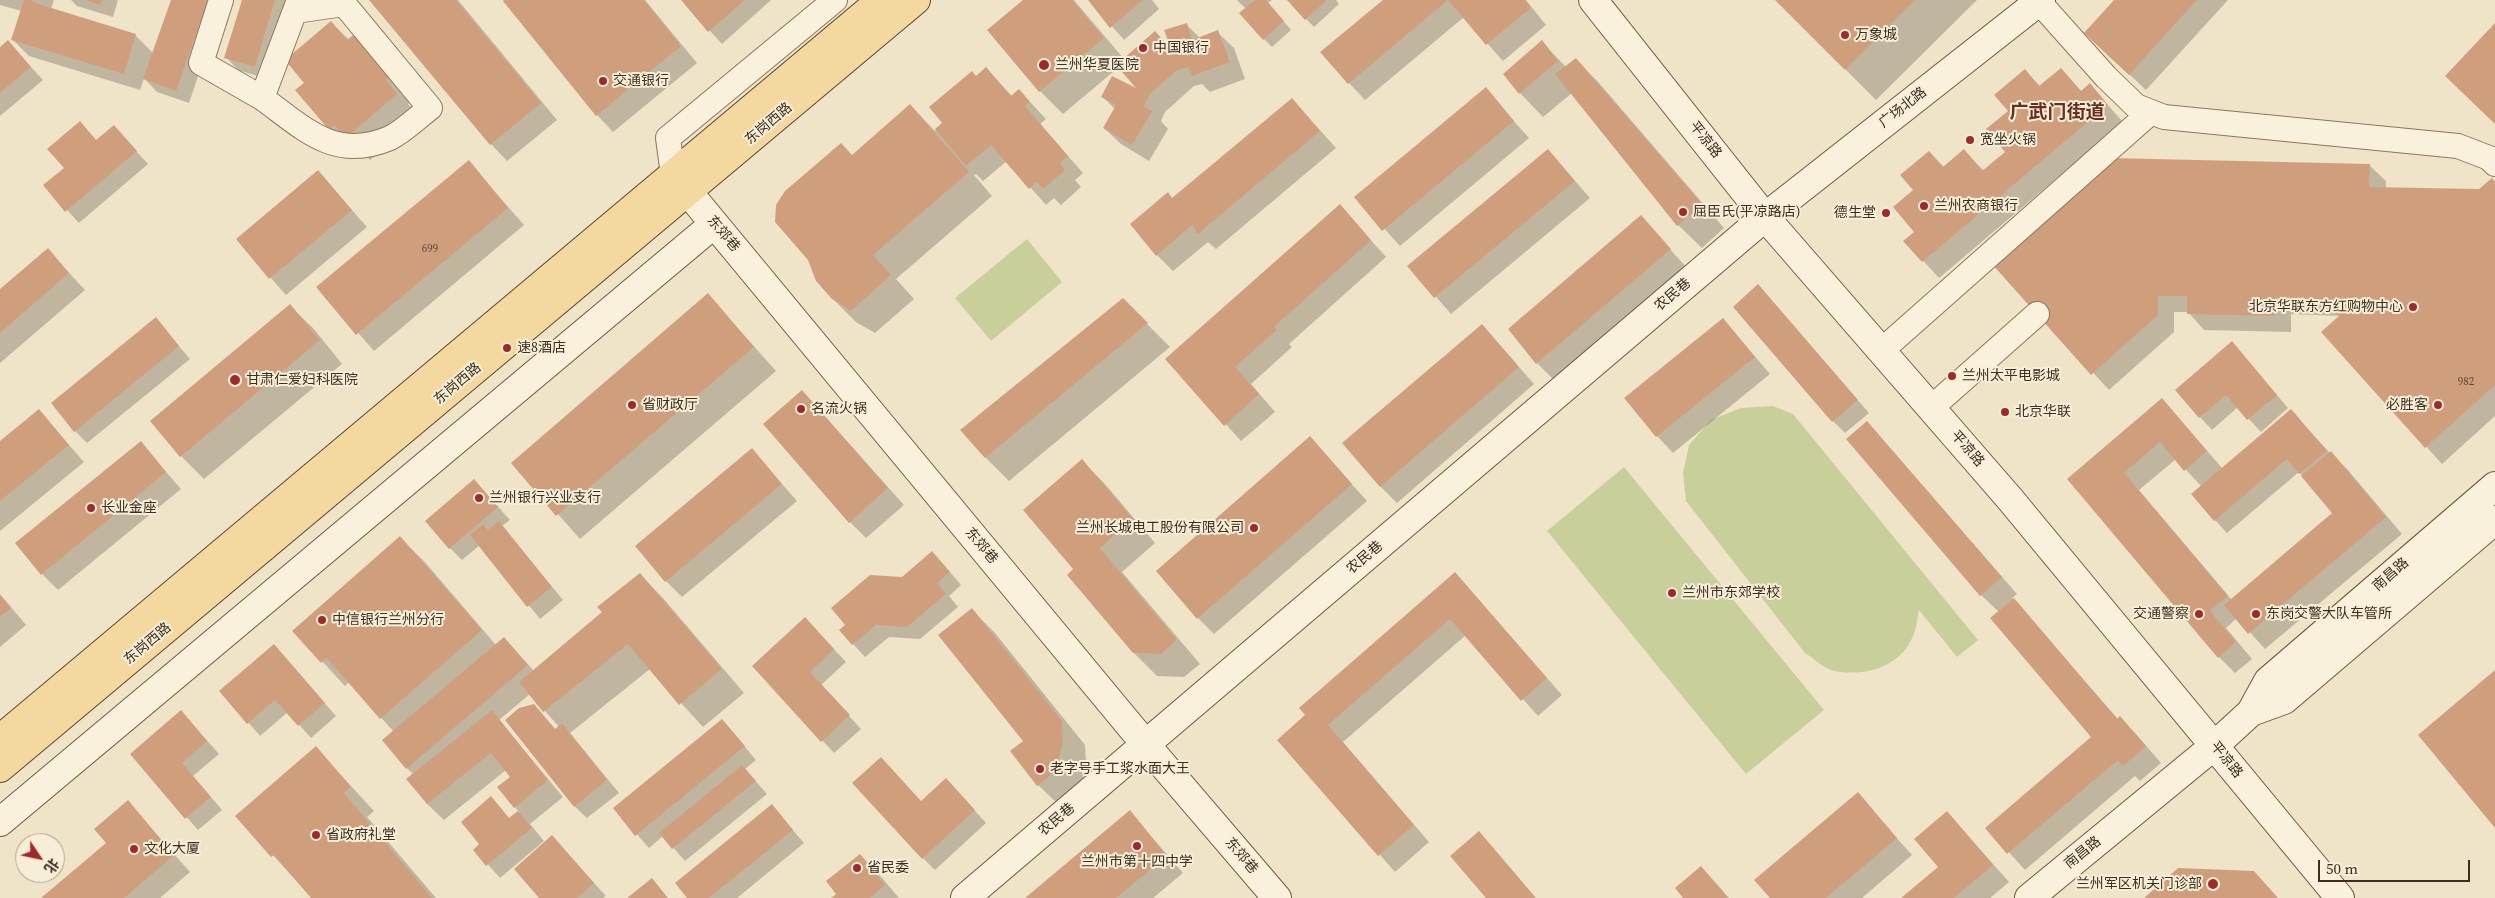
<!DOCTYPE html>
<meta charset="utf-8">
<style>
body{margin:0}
#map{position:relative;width:2495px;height:898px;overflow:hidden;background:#f0e4c8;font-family:"Source Serif 4","Noto Sans SC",serif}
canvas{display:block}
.north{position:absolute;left:15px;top:833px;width:50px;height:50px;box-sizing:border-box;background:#f7eed8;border:1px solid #ada18e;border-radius:50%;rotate:124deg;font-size:14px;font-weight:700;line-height:20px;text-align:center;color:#3d2e20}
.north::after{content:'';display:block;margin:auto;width:18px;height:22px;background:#9e2a2b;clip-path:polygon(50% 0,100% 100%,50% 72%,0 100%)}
.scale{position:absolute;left:2318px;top:860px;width:152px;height:22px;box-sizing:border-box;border:2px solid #3d2e20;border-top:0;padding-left:6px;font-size:15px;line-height:18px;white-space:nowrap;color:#3d2e20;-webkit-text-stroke:4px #f7eed8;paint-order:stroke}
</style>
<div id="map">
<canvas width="2495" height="898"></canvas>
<div class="north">北</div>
<div class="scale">50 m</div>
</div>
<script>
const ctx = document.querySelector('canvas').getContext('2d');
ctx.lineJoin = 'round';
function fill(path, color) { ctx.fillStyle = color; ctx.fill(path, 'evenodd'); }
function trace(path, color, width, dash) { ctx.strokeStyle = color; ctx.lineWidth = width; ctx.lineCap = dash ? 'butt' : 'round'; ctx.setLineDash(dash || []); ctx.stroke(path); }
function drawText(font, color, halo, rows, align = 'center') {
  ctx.font = font + ' "Source Serif 4","Noto Sans SC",serif'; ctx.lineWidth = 4; ctx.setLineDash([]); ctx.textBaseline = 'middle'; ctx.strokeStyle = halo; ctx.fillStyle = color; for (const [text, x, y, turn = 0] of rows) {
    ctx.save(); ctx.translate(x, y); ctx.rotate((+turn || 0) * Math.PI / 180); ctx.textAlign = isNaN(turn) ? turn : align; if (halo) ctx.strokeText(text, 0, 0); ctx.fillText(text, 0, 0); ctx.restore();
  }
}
fill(new Path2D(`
 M1027,239L1062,282L991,341L955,298Z
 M1773,406L1793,414L1978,640L1957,657L1919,610C1917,618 1917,628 1913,636C1901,668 1861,678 1831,670C1822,667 1813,658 1805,653L1686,501L1683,473L1689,445L1711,420L1741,408Z
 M1624,467L1824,710L1746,774L1547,531Z`), '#c9cf9b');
fill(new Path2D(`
 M0,0H54L51,9L135,35L153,53L172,0H217L220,11L189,103L157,92L144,78L140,90L29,56L12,39L21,11L0,5Z
 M71,0H118L113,17L77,6Z
 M244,0H291L267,79L238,70L226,57Z
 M371,0H458L557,120L507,161L491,144Z
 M506,0H645L697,63L613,132L597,115L504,2Z
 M682,0H771L722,44Z
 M1025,0H1074L1124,59L1155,33L1172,50L1186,24L1200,38L1217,32L1234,48L1245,79L1210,92L1202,84L1194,86L1165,112L1161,121L1168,129L1149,161L1121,144L1104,128L1115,109L1102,96L1140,92L1119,67L1063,114L1040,91L989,30Z
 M1089,0H1152L1159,9L1124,40Z
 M1237,0H1272L1268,3L1291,30L1272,47L1264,39L1246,9Z
 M1288,0H1336L1339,4L1314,27Z
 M1385,0H1526L1546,25L1503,61L1464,17L1365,100L1349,83Z
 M1776,0H1977L1876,100Z
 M2115,0H2228L2146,90L2102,49Z
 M330,22L414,99L408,104L420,118L370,160L358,148L353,152L330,129Z
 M8,42L43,80L0,116V48Z
 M1542,42L1566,67L1576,60L1599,83L1724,228L1702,248L1678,225L1572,93L1543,117L1520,93L1505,74Z
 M986,69L1012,96L1019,90L1046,119L1040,124L1083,173L1075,180L1081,187L1061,205L1054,198L1046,205L1007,161L983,181L976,174L974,175L992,196L896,279L914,299L875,333L856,322L832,298L852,156L910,105L935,131L944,123L977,77Z
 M2061,70L2082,92L2090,85L2123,122L1939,278L1905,241L1916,232L1915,190L1929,152L1944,167L1964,150L1984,171L2007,152L2009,111L2025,71L2041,87Z
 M1485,89L1529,138L1400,246L1356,197Z
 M1292,99L1336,148L1216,249L1208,242L1173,271L1157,255L1173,199Z
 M80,123L97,141L114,127L148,164L79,223L45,186L65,168Z
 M1548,150L1590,198L1451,314L1409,266Z
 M468,161L524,225L374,351L318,287Z
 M2369,165L2386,181V189L2480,190L2495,183V416L2442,464L2322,332L2341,316L2291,314V332L2204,330L2188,312H2174V332L2109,390L1994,264Z
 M318,172L367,227L286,295L237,240Z
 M1340,206L1386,257L1289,344L1292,347L1251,384L1275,412L1241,441L1167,359Z
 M1641,217L1686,267L1553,379L1537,363Z
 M48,250L85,290L0,363V291Z
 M1758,286L1869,413L1845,433L1833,421Z
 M708,295L776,371L580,539L513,463Z
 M1123,300L1170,347L1009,481L985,457Z
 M290,306L314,329L342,364L204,479L181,456Z
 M156,319L190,359L87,443L75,431Z
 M1723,319L1770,374L1673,453L1657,436Z
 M1482,325L1534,384L1397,503L1380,486Z
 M2232,343L2288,408L2261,432L2238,407L2212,430L2200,417Z
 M802,391L904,505L866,538L850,522Z
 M2162,399L2223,469L2291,411L2330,453L2347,469L2402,534L2265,649L2237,618L2226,628L2252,659L2235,673L2219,657L2068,479ZM2176,459L2202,487L2215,520L2227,533L2299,472L2334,513L2232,600L2139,490Z
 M39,411L84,462L0,531V443Z
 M1867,422L2017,594L2012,598L2118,719L2120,718L2136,734L2161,763L2140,781L2135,776L2025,870L1987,828L2093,737L1999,612L1981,595Z
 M1310,438L1367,501L1214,634L1198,618Z
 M141,443L181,489L58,590L42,574Z
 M752,450L797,501L682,597L666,581Z
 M1082,461L1105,484L1155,543L1122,572L1200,664L1184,677L1157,676L1134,653L1075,570Z
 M474,480L510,520L502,526L563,600L540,619L480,545L462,560L450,548Z
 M400,538L424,561L496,645L504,638L534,671L603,613L640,575L663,598L744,693L703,727L650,669L570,733L619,793L587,818L574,806L534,705L556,730L559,727L530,694L499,720L563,797L530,824L544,841L500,878L475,850L481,844L491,798L510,819L519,812L515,807L511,777L506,770L444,820L427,804L414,775L407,768L394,732L349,682L345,686L294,631Z
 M944,565L961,585L949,596L958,607L920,639L889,637L865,657L853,644L902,578Z
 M1455,574L1562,695L1538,716L1466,635L1343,742L1429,842L1395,872L1279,740Z
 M0,594L26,625L0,647Z
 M971,609L995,633L1085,745L1086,764L1082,782L1062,808L1038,785L1025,741Z
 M817,631L846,662L821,685L861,729L834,753L754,666Z
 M274,646L336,716L311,738L288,712L260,736L221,691Z
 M181,711L219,754L193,776L222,810L198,830L131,754Z
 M722,720L756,760L745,769L767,794L685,861L663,836L649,848L614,808Z
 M316,748L374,811L367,817L436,898H312L237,816Z
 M958,792L986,823L935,870L923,858L921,802Z
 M1857,794L1912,855L1862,898H1771Z
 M128,802L190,872L160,898H43L108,843Z
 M772,806L804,843L737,898H689Z
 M1130,812L1183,873L1153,898H1027Z
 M1947,812L2009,882L1990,898H1903L1939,867Z
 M552,837L606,896L603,898H540Z
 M860,855L883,879L899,898H833L838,894Z
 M1701,868L1717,884L1729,898H1685Z`), '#0003');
fill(new Path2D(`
 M24,0H33L32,2L136,34L124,74L11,40Z
 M85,0H102L101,5Z
 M171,0H208L176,91L143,79Z
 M242,0H275L255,67L224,58Z
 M369,0H456L541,103L490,145Z
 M504,0H644L681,46L596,116L503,1Z
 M681,0H745L708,32Z
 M1023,0H1072L1104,38L1039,92L987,30Z
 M1088,0H1143L1110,28Z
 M1255,0H1266L1284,21L1263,40L1239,13Z
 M1287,0H1327L1305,20Z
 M1383,0H1448L1348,84L1320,52Z
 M1448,0H1525L1531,8L1486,45Z
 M1775,0H1915L1845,70Z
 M2114,0H2197L2129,75L2084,33Z
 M331,21L347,40L356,33L392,75L386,80L397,94L346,138L334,125L329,130L295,90L304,83L285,60Z
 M1187,23L1192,40L1218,30L1230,62L1192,76L1189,67L1177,70L1149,95L1144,106L1152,111L1132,145L1103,128L1116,105L1101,97L1112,76L1136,88L1116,65L1155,31L1171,49L1164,30Z
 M2495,23V124L2445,76Z
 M8,40L31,67L0,93V47Z
 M1542,40L1558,61L1519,94L1503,74Z
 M1576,58L1702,204L1677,226L1555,74Z
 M986,67L1011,96L1019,89L1030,102L1025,106L1068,156L1060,163L1065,170L1043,189L1037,182L1029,189L991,145L966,166L935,129L942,123L929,107L972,71L976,76Z
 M2061,68L2081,91L2090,83L2108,105L1922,262L1903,241L1914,232L1893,207L1913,190L1900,175L1929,151L1943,167L1964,149L1982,171L2005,152L1986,129L2008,111L1994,95L2025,69L2039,86Z
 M1486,87L1514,121L1382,231L1354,197Z
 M1292,98L1320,131L1198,234L1192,225L1156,256L1130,224L1168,192L1172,198Z
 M910,104L969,172L873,255L891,275L851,311L832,299L816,281L808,260L775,222L776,205L785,191L841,143L852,155Z
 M80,121L96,140L114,125L137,151L65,212L43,185L64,168L47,149Z
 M1548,149L1575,181L1434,298L1407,266Z
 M2110,158L2370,164L2369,187L2479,189L2492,178L2495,182V385L2425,448L2321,332L2339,316L2324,300L2275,298V316L2187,314V296H2158V315L2091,375L1992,264Z
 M469,160L508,208L356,335L316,287Z
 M318,170L352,210L269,279L236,239Z
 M1340,204L1371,240L1274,327L1277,330L1235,367L1259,394L1224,426L1165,359Z
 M1641,215L1671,249L1536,364L1508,329Z
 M48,248L69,273L0,333V289Z
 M1758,284L1858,400L1832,422L1733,307Z
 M708,293L754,347L556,516L511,463Z
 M1123,298L1148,323L985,458L960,430Z
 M290,304L320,340L180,457L150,421Z
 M156,317L179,346L74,432L51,403Z
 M1723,318L1755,357L1656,437L1624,398Z
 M1482,324L1519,367L1380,487L1342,443Z
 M2232,341L2277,395L2247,420L2226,395L2199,418L2175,390Z
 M802,390L888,488L849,523L763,424Z
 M2162,398L2207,451L2184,471L2160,442L2124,473L2228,596L2210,611L2236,642L2218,658L2067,479Z
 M39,409L69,445L0,501V441Z
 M2291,409L2327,451L2299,474L2287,459L2214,521L2191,494Z
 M1867,421L2002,577L1980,596L1846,439Z
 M1310,436L1352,484L1197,619L1156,571Z
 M141,441L166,472L41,575L15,543Z
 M752,448L782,484L665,582L635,546Z
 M2331,451L2386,517L2248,634L2224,605L2332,513L2301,476Z
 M1082,459L1133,519L1100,548L1177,640L1161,654L1133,653L1067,575L1073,569L1023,510Z
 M474,479L498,507L449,549L425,521Z
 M499,521L552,587L527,607L470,535L483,524L488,530Z
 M400,536L482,630L380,719L327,658L321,663L292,631Z
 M932,551L950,572L937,583L946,594L907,627L876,625L852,645L839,630L845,625L831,608L870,575L902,577Z
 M1455,572L1547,678L1521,701L1450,619L1328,725L1414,825L1378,856L1277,740L1305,715L1299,708Z
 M640,573L722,669L679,705L628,644L543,712L519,682L602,612L597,607Z
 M0,595L11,608L0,617Z
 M2014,598L2117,719L2120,716L2146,746L2123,766L2118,760L2007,854L1985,828L2091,737L1990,618Z
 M972,608L1062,721L1063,740L1059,758L1051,775L1037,786L1010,751L1023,741L938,635Z
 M805,617L834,649L810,672L850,715L821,742L752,666Z
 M504,637L528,665L406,769L382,740Z
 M274,644L325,703L298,726L275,700L247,724L219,691Z
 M2495,670V828L2418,735Z
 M534,704L555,729L562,723L607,780L574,807L505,720L519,708Z
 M181,710L207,741L182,763L211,797L185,819L130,754Z
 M492,710L548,780L514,808L497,787L510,777L491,753L427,804L406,779Z
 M722,719L745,746L635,836L613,808Z
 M316,746L351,787L344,793L432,898H311L274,855L271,857L235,816Z
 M881,757L921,801L946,778L975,810L922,859L852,783Z
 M742,765L756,781L672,849L659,833Z
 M1858,792L1897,838L1826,898H1770L1754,880Z
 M491,796L509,818L518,811L532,828L486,866L473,850L479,844L461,822Z
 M128,800L174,855L124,898H41L106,843L94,829Z
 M772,804L793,830L709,898H687L675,883Z
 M1130,810L1167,856L1116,898H1025Z
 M1947,811L1993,865L1954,898H1901L1938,867L1914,839Z
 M1479,831L1536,898H1486L1450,856Z
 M552,835L594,883L577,898H539L514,869Z
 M860,854L885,885L870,898H831L836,894L826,881Z
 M1701,866L1728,898H1683L1675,888Z
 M2178,868L2254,871L2278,898H2144Z
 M652,878L668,898H627Z`), '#cf9f7d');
const street = new Path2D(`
 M221,0L201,63L262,98L299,0
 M2039,2L2106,77L2136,106L2164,117L2458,146L2489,158L2495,164
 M262,98C304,128 334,162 390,138C404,131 418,117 430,108L344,4L295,11
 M673,175L668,138L835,0
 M1881,351L2151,112
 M1931,408L2037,314`);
const secondary = new Path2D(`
 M1593,0L1765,217L2010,499L2340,898
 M688,192L1146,745L1277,898
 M2251,712L2284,700L2495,520
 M0,822L714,224
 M965,898L1765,217L2041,0
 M2029,898L2214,746L2251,712L2268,681L2495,486`);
const primary = new Path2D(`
 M0,739L881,0
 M0,768L916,0`);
trace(street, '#8d765c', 26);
trace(secondary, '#6f573f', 30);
trace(primary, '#5b4430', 30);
trace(street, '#faf1dc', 24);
trace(secondary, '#faf1dc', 28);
trace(primary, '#f3d9a0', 28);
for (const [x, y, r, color] of [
 [1845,35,5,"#9e2a2b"],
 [1143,48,5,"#9e2a2b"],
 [1044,65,6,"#9e2a2b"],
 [603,81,5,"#9e2a2b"],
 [1970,140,5,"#9e2a2b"],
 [1924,206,5,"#9e2a2b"],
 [1683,212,5,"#9e2a2b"],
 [1886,213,5,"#9e2a2b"],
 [2413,307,5,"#9e2a2b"],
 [507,348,5,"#9e2a2b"],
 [1952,376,5,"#9e2a2b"],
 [235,380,6,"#9e2a2b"],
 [632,405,5,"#9e2a2b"],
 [2438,405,5,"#9e2a2b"],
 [801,409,5,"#9e2a2b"],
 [2005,412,5,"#9e2a2b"],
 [479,498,5,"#9e2a2b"],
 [91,508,5,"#9e2a2b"],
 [1254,528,5,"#9e2a2b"],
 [1672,593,5,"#9e2a2b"],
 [2199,614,5,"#9e2a2b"],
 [2256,614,5,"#9e2a2b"],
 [322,620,5,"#9e2a2b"],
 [1040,769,5,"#9e2a2b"],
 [316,835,5,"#9e2a2b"],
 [1137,846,5,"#9e2a2b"],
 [134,849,5,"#9e2a2b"],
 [857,868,5,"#9e2a2b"],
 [2213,884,6,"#9e2a2b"]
]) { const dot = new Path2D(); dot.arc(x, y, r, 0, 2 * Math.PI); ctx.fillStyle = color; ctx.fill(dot); trace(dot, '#f7eed8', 2); }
drawText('11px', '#624a37', null, [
 ["699",430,249],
 ["982",2466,382]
]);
drawText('14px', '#3d2e20', '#f7eed8', [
 ["万象城",1855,35],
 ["中国银行",1153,48],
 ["兰州华夏医院",1055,65],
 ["交通银行",613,81],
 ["宽坐火锅",1980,140],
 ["兰州农商银行",1934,206],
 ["屈臣氏(平凉路店)",1693,212],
 ["德生堂",1876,213,"right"],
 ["北京华联东方红购物中心",2403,307,"right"],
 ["速8酒店",517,348],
 ["兰州太平电影城",1962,376],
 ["甘肃仁爱妇科医院",246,380],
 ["省财政厅",642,405],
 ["必胜客",2428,405,"right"],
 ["名流火锅",811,409],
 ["北京华联",2015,412],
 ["兰州银行兴业支行",489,498],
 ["长业金座",101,508],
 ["兰州长城电工股份有限公司",1244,528,"right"],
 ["兰州市东郊学校",1682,593],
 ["交通警察",2189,614,"right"],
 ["东岗交警大队车管所",2266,614],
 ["中信银行兰州分行",332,620],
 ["老字号手工浆水面大王",1050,769],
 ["省政府礼堂",326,835],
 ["文化大厦",144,849],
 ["兰州市第十四中学",1137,862,"center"],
 ["省民委",867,868],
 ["兰州军区机关门诊部",2202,884,"right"]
], 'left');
drawText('14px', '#3d2e20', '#f7eed8', [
 ["广场北路",1903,108,-38],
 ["东岗西路",769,124,-40],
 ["平凉路",1705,140,52],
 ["东郊巷",723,234,50],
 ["农民巷",1673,295,-40],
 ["东岗西路",458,384,-40],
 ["平凉路",1967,449,49],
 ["东郊巷",981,546,50],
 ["农民巷",1365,558,-40],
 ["南昌路",2391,575,-41],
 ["东岗西路",148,644,-40],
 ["平凉路",2226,760,51],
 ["农民巷",1057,820,-40],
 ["南昌路",2083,853,-39],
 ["东郊巷",1241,856,50]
]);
drawText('bold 19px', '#6b2e1e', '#f7eed8', [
 ["广武门街道",2057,113]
]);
</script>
